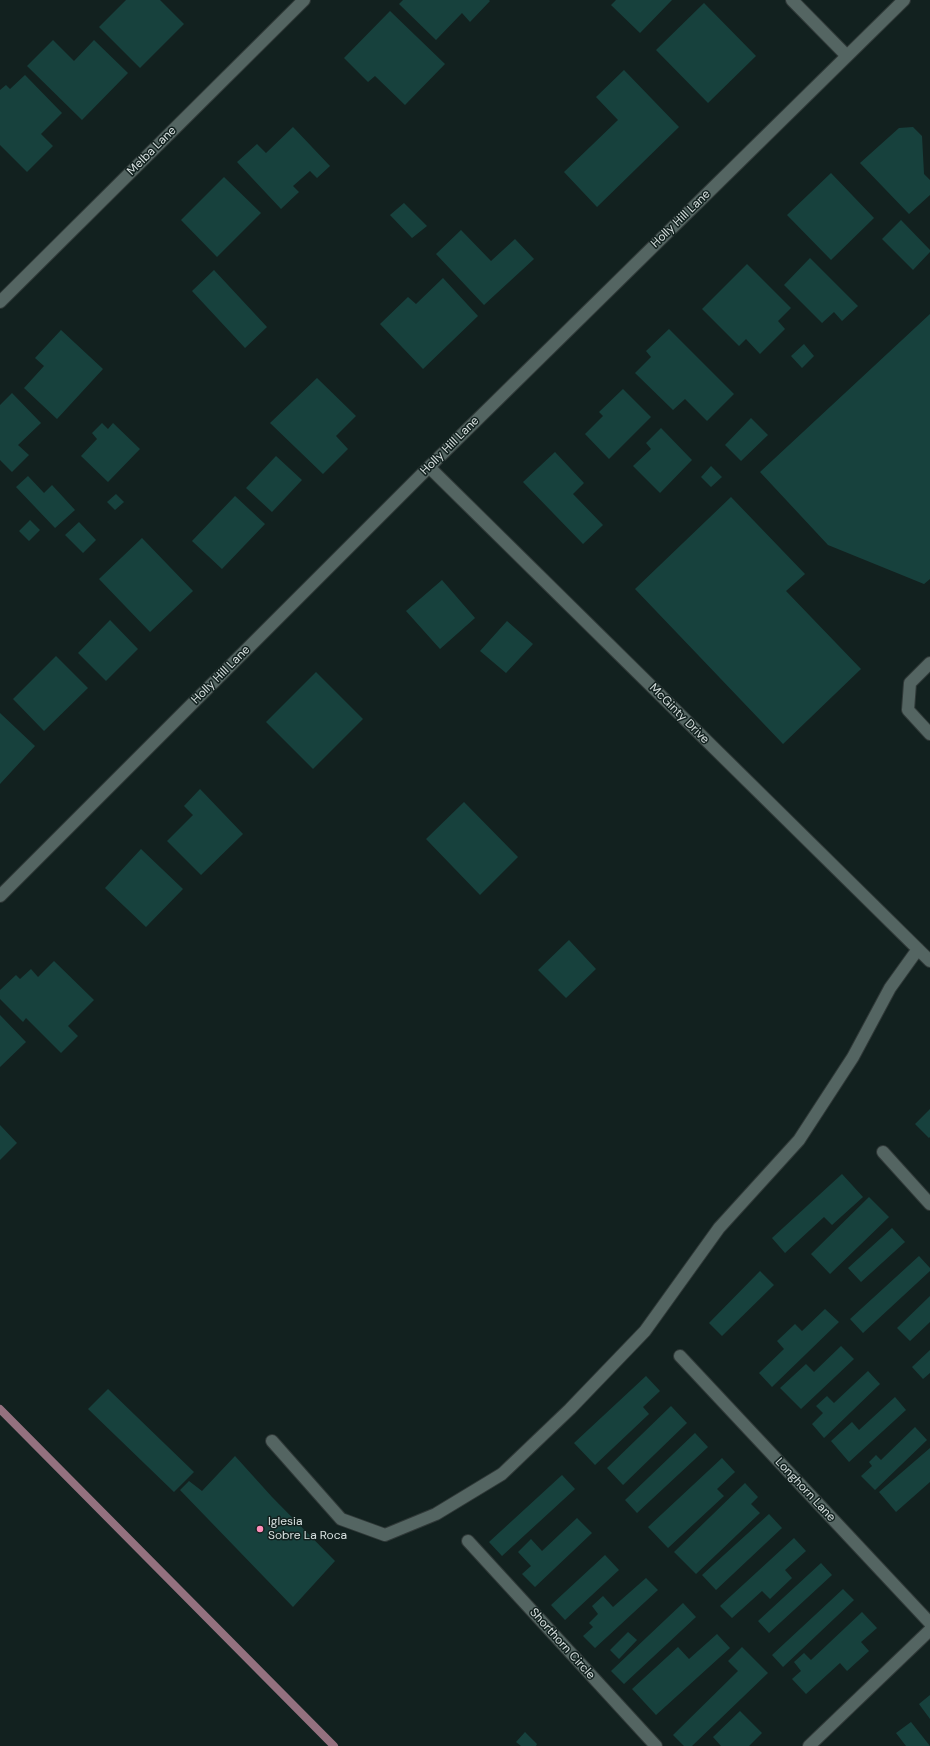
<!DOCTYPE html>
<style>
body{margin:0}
canvas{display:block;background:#12211f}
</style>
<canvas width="930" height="1746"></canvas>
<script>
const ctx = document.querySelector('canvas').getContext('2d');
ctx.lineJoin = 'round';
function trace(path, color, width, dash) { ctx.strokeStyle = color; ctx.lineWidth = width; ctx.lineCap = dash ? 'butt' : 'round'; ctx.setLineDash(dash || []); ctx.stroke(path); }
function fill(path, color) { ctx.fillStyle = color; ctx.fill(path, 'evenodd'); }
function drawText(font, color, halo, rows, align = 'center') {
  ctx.font = font + ' "DM Sans",sans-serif'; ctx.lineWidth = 3; ctx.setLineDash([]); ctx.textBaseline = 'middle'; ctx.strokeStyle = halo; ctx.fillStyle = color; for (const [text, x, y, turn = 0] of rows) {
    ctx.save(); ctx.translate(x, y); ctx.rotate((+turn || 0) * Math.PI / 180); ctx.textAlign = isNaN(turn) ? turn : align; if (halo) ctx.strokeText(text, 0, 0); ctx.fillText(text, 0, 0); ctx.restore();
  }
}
trace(new Path2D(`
 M0,1409L334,1746`), '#94717f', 8);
fill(new Path2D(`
 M126,0H160L184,24L140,68L99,27Z
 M403,0H489L490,1L470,22L462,13L436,40L399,4Z
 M616,0H672L640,33L611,5Z
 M704,3L756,56L708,103L656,50Z
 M390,11L445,64L405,105L375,76L368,82L344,58Z
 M53,40L74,61L94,40L128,73L82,120L27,66Z
 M624,70L679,127L597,207L564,172L618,120L596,97Z
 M25,75L62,113L41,134L53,146L27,172L0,145V90L6,85L10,89Z
 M293,127L330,166L317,178L310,171L293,186L299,192L281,209L237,162L257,144L266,153Z
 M913,127L922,136L924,174L930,180V195L909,214L860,163L899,128Z
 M831,173L874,218L831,260L787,215Z
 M224,177L261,213L217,257L181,220Z
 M404,203L427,226L412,238L390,215Z
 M901,220L930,250V252L913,270L882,239Z
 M461,230L491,261L515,239L534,259L484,305L436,254Z
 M810,258L858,306L842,321L834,312L822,323L784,285Z
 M747,264L791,308L778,321L785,329L760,354L746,339L739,346L702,309Z
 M214,270L267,327L245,348L192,291Z
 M443,278L478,316L423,369L380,324L408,297L416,304Z
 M930,314V579L924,584L828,545L760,472Z
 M669,329L734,394L707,421L685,399L673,410L635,373L651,357L646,351Z
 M61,330L103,369L57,419L24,388L44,366L35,358Z
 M804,344L814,356L802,368L791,356Z
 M317,378L356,416L336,436L348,449L323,474L270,423Z
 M623,389L651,417L609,459L585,434L603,416L599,412Z
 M12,393L41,423L18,445L29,455L12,472L0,460V405Z
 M751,418L768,435L741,461L725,445Z
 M102,423L108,429L113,423L140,449L108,482L81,456L97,439L92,433Z
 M661,428L692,460L660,493L633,466L651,449L646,443Z
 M555,452L584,483L573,494L603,525L583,544L523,482Z
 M276,456L302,480L272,512L246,488Z
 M711,466L722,477L711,487L701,477Z
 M28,476L44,493L52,485L75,510L55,528L16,487Z
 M116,494L124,502L115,510L107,502Z
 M235,496L265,524L222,569L192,541Z
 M731,497L805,574L786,591L861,669L783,744L635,589Z
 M30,520L40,530L29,541L19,531Z
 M79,522L96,540L83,553L65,535Z
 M142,538L193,591L150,632L99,579Z
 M442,580L475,618L440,649L406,611Z
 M110,620L138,649L106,681L78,653Z
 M507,621L533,644L506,673L480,651Z
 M56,656L88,688L44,731L13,699Z
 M316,672L363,719L313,769L266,722Z
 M0,713L35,746L0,784Z
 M200,789L243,834L201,875L167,841L193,815L184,806Z
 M464,802L518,857L480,895L426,839Z
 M141,849L183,889L146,927L105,888Z
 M569,940L596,969L566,998L538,970Z
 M54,961L94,1000L68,1026L78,1036L61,1053L26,1018L23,1022L0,999V990L16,975L20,979L31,969L38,977Z
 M0,1015L26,1042L0,1067Z
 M930,1109V1137L929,1138L915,1124Z
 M0,1125L17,1143L0,1160Z
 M842,1174L863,1197L832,1225L824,1217L785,1253L772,1238Z
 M869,1197L889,1217L830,1274L811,1254Z
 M892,1228L905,1242L861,1282L848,1268Z
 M919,1256L930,1268V1271L863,1333L850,1319Z
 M760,1271L774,1285L722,1336L709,1323Z
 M930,1296V1322L910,1341L897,1328Z
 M825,1309L839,1322L772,1387L759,1373L784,1349L777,1341L795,1324L802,1331Z
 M841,1346L854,1359L801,1409L780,1388L806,1364L814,1372Z
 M930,1350V1373L923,1379L912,1367Z
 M868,1371L880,1384L824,1438L812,1424L823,1413L816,1406L827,1396L834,1403Z
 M646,1376L660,1391L643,1407L649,1414L595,1465L574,1443Z
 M108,1389L194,1472L174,1492L88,1409Z
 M895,1397L906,1410L849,1462L831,1441L852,1422L859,1430Z
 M671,1406L687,1423L623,1485L607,1468Z
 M915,1427L927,1440L875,1490L861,1476L872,1466L869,1462L876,1455L881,1460Z
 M695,1433L708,1447L637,1513L625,1500Z
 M930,1448V1482L896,1512L879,1492Z
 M235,1456L272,1497L335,1561L293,1607L180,1490L189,1481L202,1491Z
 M722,1458L735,1472L717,1489L724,1496L668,1548L648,1527Z
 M562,1475L575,1489L502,1556L489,1542Z
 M745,1483L758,1497L751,1504L760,1513L696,1574L674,1552Z
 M769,1514L782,1528L716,1590L702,1575Z
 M577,1518L592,1533L535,1587L522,1574L531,1566L518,1552L531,1539L542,1551Z
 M794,1538L806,1551L785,1570L792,1578L770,1599L762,1591L732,1618L720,1606Z
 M605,1555L619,1570L565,1620L551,1605Z
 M821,1563L832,1575L769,1633L758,1621Z
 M646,1578L658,1590L595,1648L583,1636L593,1627L589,1623L598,1614L592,1606L603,1596L613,1607Z
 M843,1589L854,1600L783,1667L772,1655Z
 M683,1603L696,1617L624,1684L611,1671Z
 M862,1612L877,1628L861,1642L869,1651L847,1671L840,1663L806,1694L792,1679L801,1671L794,1662L804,1653L811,1660Z
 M628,1632L637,1640L619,1659L610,1650Z
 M717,1634L730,1648L656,1715L632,1689L678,1647L689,1659Z
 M742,1647L768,1673L692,1746H684L673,1735L738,1671L728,1661Z
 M930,1695V1719L919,1704Z
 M740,1711L762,1733L749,1746H721L713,1737Z
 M911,1722L930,1746H906L896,1733Z
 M525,1732L537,1744L536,1746H521L516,1742Z`), '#17413d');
const minor = new Path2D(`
 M792,0L847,56
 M0,302L304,0
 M429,467L930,961
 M930,663L910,683L908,710L930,734
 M0,896L429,467L904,0
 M883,1152L930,1204
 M680,1356L930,1623
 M272,1441L341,1519L385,1535L436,1514L502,1474L570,1409L645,1331L719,1228L799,1140L853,1057L890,988L918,949
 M468,1541L656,1746
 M809,1746L930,1630`);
trace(minor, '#303938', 14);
trace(minor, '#546562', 12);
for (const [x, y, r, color] of [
 [260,1529,4,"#ff8eba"]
]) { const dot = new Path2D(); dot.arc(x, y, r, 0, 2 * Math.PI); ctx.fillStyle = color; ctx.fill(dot); trace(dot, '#12211f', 1.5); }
drawText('12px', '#d7e0df', '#12211f', [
 ["Melba Lane",152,151,-45],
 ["Holly Hill Lane",681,219,-44],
 ["Holly Hill Lane",450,446,-45],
 ["Holly Hill Lane",221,675,-45],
 ["McGinty Drive",679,714,45],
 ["Longhorn Lane",805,1490,47],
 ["Shorthorn Circle",562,1644,48]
]);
drawText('12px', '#d7e0df', '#12211f', [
 ["Iglesia",268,1522],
 ["Sobre La Roca",268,1536]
], 'left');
</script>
